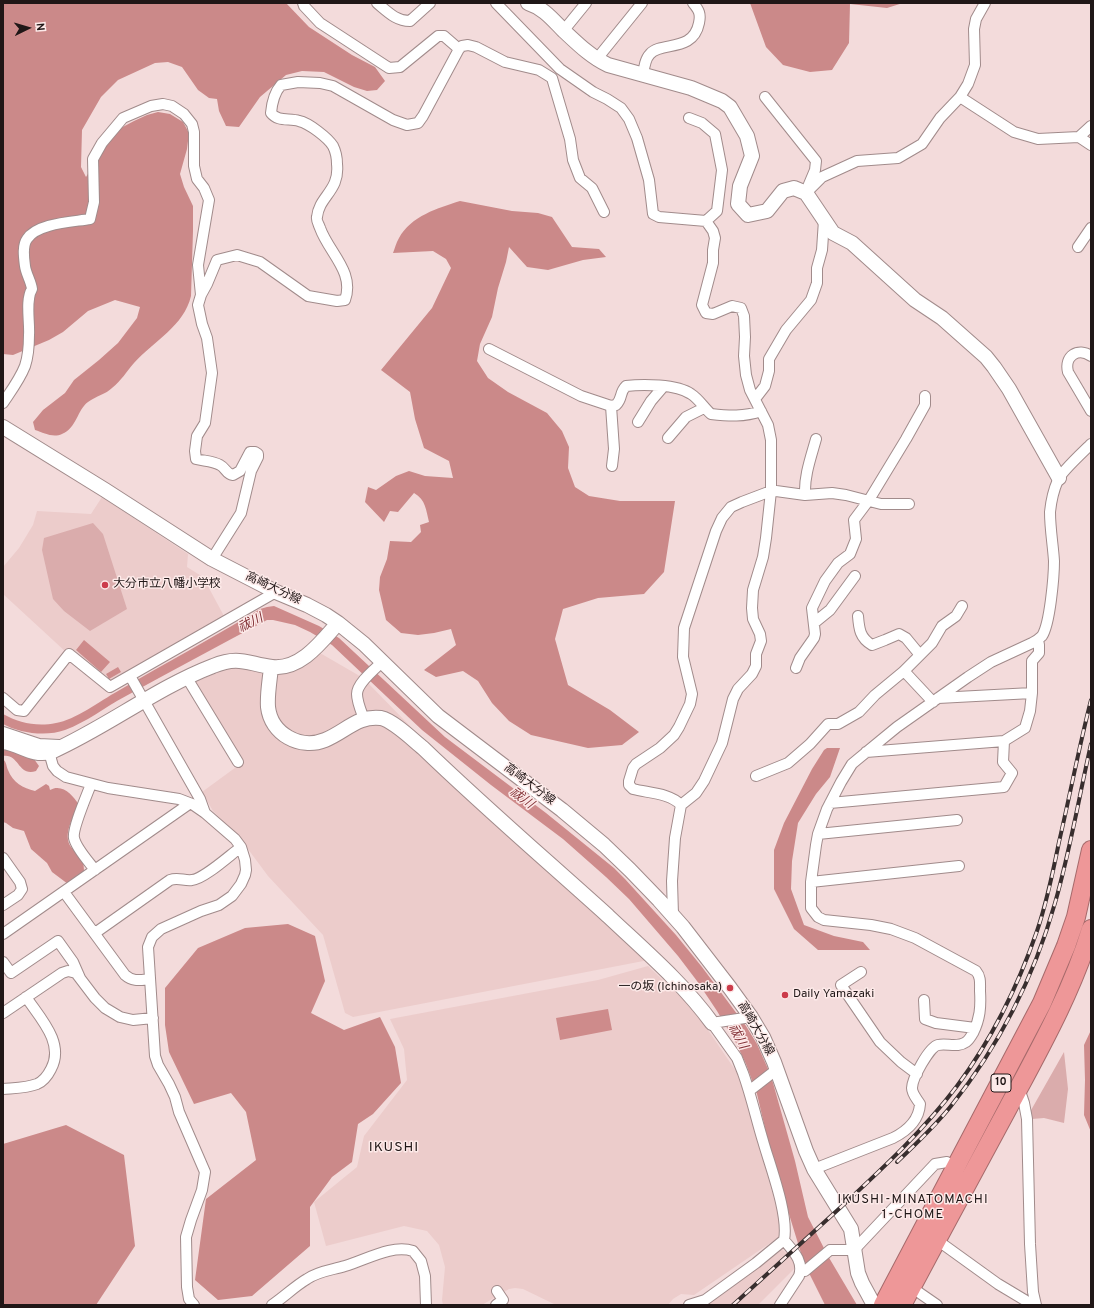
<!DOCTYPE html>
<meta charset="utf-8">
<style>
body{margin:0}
#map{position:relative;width:1094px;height:1308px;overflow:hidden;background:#f3dbdb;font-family:Overpass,sans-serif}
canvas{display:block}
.frame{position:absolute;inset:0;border:4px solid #201717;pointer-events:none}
.north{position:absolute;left:8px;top:8px;width:40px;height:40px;-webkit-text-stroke:3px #fdeae9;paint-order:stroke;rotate:85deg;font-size:11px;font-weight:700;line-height:16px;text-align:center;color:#201717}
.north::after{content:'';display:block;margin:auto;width:14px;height:18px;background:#201717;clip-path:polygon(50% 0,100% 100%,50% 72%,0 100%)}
</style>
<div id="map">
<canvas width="1094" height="1308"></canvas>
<div class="frame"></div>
<div class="north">N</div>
</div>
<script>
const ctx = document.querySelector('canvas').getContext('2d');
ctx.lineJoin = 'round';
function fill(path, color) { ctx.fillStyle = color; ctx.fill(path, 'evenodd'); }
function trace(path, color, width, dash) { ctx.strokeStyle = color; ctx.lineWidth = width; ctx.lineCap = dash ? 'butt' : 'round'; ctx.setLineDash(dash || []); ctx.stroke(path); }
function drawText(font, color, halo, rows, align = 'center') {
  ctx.font = font + ' Overpass,"Noto Sans JP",sans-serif'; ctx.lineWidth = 3; ctx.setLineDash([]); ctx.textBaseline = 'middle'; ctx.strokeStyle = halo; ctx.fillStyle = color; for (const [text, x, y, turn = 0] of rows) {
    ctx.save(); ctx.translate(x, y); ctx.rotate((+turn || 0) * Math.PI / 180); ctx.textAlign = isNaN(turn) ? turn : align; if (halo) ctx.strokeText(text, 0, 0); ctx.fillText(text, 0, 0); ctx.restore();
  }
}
fill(new Path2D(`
 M102,497L188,554L187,567L203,577L224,616L110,683L71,649L67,653L3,594V567L19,548L33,525L37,511L91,514Z
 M320,653L358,675L369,684L448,765L659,958L353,1017L345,1013L323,935L268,876L242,841L213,811L202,792L243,762L195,682L225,669L246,666Z
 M648,966L687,1003L710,1033L740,1077L778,1214L780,1228L779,1237L694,1295L681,1294L673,1299L668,1305H556L523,1289L515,1288L509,1289L482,1305H443L442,1300L445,1267L439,1245L427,1231L404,1226L326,1246L314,1202L357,1167L364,1136L407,1080L404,1049L390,1019L598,980Z
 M782,1249L798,1265L758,1305H701L716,1298Z`), '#eccccb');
fill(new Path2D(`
 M93,523L103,534L127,609L90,631L64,611L53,599L42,550L44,538Z
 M1064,1052L1068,1089L1064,1123L1044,1118L1032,1119L1029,1117L1030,1112Z`), '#daacac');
fill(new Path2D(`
 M3,3H286L309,27L352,55L375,67L385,81L377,90L367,91L354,87L324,72L302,71L286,75L260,97L239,127L226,126L219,111L217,99L209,98L198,90L182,67L168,62L155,63L118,80L101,97L82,130L81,167L86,177L108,141L119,129L134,121L147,115L158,112L170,114L183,122L189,133L187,149L180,174L184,187L193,206V231L191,296C184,326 154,341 134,363C127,371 121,381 112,388C106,394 96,396 88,402C77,410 77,428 62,434C53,438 44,433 35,430L33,422L43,410L65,393L74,380L99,360L118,343L137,318L140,307L115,300L88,311L63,332L49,340L13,355L3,354Z
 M750,3H903L887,8L850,4L849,43L832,70L810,72L783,65L766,47Z
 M460,201L512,211L538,213L552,217L572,247L599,249L606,257L583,260L548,270L527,267L509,247L506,262L498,288L492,317L480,344L477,361L488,378L508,392L547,413L562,431L569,447L568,468L575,487L589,496L620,501H675L664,572L644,594L598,598L563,609L555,639L568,685L610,710L639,732L622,745L588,748L531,735L509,721L492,703L478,681L463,671L436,677L424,670L456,645L451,629L434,633L418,635L401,633L386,620L379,590L380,577L387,559L390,541L411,542L421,532L420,525L429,522C426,510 426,500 414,493L398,512L390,511L384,522L365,502L368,487L376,490L396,476L409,471L425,476L453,478L449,461L424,448L415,419L410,392L381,370L432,308L451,268L446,259L433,251L393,253C395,248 396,243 399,238C411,216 438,208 460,201Z
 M3,747L34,759L39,766L36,771C18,777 19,753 3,756Z
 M827,748H840L830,777L816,794L798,823L792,861L791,889L804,925L834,936L863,942L870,950H818L794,929L774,889V850L784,823L812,769L824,750Z
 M3,759C7,763 6,766 8,770C13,783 23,788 35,791L46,784L49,786L50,790C62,783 73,795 79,805C74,816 62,834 71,847C79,857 84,856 84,871L68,884L52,872L47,863L31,849L24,831L13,828L6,823L3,822Z
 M288,924L315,936L325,981L311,1013L344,1030L380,1017L395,1047L401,1083L373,1114L358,1124L352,1162L332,1177L310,1207V1246L252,1296L218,1300L195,1280L206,1199L256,1160L246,1112L231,1093L194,1104L169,1052L165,1025V988L198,948L245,928Z
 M66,1125L124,1155L135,1246L96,1305H3V1144Z`), '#cb8989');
fill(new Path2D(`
 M274,606L319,626L339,638L445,737L546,813L614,868L625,879L676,935L702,967L746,1026L757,1044L768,1069L773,1083L795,1161L808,1217L828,1256L857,1305H825L804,1263L773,1162L757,1094L746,1064L736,1043L717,1011L697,981L678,956L629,899L606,877L563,839L491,785L422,730L332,645L310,632L295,625L273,620H267C220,645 173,670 126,696C105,707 87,722 65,730C46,737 19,733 3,724V714C19,723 37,727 56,723C75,720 100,701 118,691C165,663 213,638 260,609L267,607Z
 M84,640L110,662L101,672L76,650Z
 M118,667L121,672L109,679L106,674Z
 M608,1009L612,1030L560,1040L556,1018Z
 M1091,1030V1132L1084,1115L1085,1080L1084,1045Z`), '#ce8b8b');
const street = new Path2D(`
 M303,3L304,6L320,23L389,68L400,67L438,36H444L459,49
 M377,3C388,12 396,21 410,21L430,3
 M496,3L560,69L593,92L607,99L621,108L629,119L637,138L649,180L653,214L659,217L706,221L717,211L722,170L715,134L702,123L689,118
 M564,30L586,3
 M596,60L642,3
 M643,75C644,68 645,59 650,54C661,41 693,53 699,23C701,14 699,10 693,3
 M765,97L816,161L815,170L807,189
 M960,97L1014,132L1038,139L1079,137L1091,126
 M1079,137L1091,145
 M806,193L822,177L857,161L898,158L922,144L940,118L960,97L968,84L975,65L974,29L976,19L985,3
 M1078,247L1091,228
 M489,349L581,396L611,406L616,405C623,398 619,393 626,386C642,384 677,384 691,394C699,399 704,408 711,414C729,416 744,417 761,411
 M1091,356C1078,347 1064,356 1068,372L1091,411
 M755,399L765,386L769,371V359L786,330L811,300L817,283V268L822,250L824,220
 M3,403C11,391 20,379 25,366C28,357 29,344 29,335C30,322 25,300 32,289C31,281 26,274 25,266C24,258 22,246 27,239C37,223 73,222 90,219L94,202L93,159L102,143L123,118L151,106L163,104L172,106L184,114L192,124L194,132V166L197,179L204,188L209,200L198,265L201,295
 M611,406L614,449L612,466
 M638,422L651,401L663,387
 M668,438L686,417L704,408
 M805,495C804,476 811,457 816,439
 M212,559L241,513L251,471L258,457V454L255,452H250L240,471L233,475C226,474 226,468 220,465C213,461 204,461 196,459L195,451L197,436L205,423L212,373L207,338L202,324L198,305L201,295L207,284L217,260L237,255L260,262L308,296L337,301L345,300C355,272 329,253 320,228C319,225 316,220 317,217C319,196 340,191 337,164C337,158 336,152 333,146C328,138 309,123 299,121C289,118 278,122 271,113C272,102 274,93 281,85L298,82L320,83L333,86L393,120L407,125L418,123L423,116L459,49L462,46L468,45L476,47L505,62L539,70L552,78L570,139L573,160L580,178L592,188L604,212
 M858,616C859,629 860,638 872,645L885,640L899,634L906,638L920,655
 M814,623L830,610L855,576
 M796,668L800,658L814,638L815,634L812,608L825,581L838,563L850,554L856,539L854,520L869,500L906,439L925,405V396
 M904,671L933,702
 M130,676L200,799L205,813
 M187,678L238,762
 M3,698L17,710L24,711L69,654L110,687L276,592
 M938,698L1032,693
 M364,719C361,711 357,702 357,694C357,683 375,669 382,662
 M3,732L39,744L59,745
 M49,752L53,766L57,771L66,777L108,788L179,799L192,804L205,813L235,839L241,847L245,860L246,870L245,875L241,884L232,896L219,905L201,911L161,929L152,937L148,947L155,1056L158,1065L169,1084L175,1097L179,1112L205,1172L202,1190L191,1220L186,1237L187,1287L189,1299L194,1305
 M866,752L1004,741
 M756,776L788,763L810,744L828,724H838L859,712L875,695L904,671L932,643L942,626L956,616L962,606
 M91,784C87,795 72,829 74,838C76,848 89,862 95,870
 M830,803L1004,787L1012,773L1003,762L1004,741L1025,728L1030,711L1032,693V661L1039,653V645L1038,640
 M681,805L696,793L704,781L722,743L733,699L738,689L752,674L756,666V654L761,641L760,634L753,619L752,608L753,590L763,557L766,538L771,491V440L768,425L750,390L746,375L744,356L745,337L744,316L741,308L732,306L713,314L706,313L702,305L713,263V250L715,238L713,231L706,221
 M818,834L957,820
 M3,858L20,882L22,889L18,895L3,905
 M811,882L959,866
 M64,892L125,975C133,982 140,980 150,979
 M673,915L672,881L675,838L681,805C670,793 648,793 633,789L629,785V781L633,768L636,764L660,748L674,735L679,727L690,704L692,694L683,657L684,628L716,531L722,518L731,507L742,502L771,491H776L805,495L832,493L846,495L881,504H909
 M95,933L170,880C178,877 184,881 192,880C204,879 230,855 241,847
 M3,934L189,804
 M3,962L11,973L58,941L73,962L80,978
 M861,972L841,985L880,1042L901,1062L917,1074
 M924,1000L925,1019L936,1023L975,1028
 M3,1013L62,973L68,971L76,973L95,998L105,1008L120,1017L133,1020L153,1018
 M712,1023L751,1017
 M1019,1088L1024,1103L1027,1119L1030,1244L1033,1292L1036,1305
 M3,1089C14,1088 27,1088 37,1084C44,1081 48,1075 51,1069C65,1043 40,1018 26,997
 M749,1091L776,1070
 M814,1169L893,1138C907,1131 919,1120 920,1104C917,1099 912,1094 912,1088C912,1079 929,1047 938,1045C947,1043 958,1048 966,1042C969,1040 971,1036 973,1033C980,1019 981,1007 980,991C980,983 981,977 976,971L915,938L891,929L871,925L824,920L818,917L811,908V882L816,845L818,834L827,809L841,782L852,764L858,759L897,727L968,677L991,662L1032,643C1036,641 1039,639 1042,636C1050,624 1054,576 1054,561C1053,545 1050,529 1050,512C1051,502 1054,489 1058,480C1061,472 1084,451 1091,444
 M937,1240L998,1284L1033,1305
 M801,1271H805L830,1250H854L935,1164L947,1162L956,1167
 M911,1287L937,1305
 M272,1305C284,1297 295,1286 307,1279C318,1271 332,1270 345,1266C366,1260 392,1244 413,1251L421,1261L425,1276L426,1305
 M496,1305L503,1300L497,1291
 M689,1305L705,1300L756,1263L784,1240C789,1215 770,1166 763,1141C756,1118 751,1095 743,1073L737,1058L712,1023
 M780,1305L799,1276C804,1261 793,1251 784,1240`);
const secondary = new Path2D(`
 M528,3C544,8 553,20 564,31C578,44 591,57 608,65L691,88L722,101L730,107L747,136L752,156L740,186L738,204L748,215L767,211L783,191L794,188L806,193L833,233L852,243L915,300L942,318L986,357L994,367L1009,389L1059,478
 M3,427L105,490L212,559L276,592L307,605L326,615L338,623L364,644L438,716L562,810L604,845L630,870L659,900L683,927L730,988L751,1017L763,1037L774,1062L806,1151L814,1169L851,1229L858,1273L862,1283L874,1305
 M271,667C270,679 267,694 268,707C271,734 300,750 325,740C345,732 358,715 381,718C394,721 413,740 423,748C483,806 546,860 608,916C644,950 683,983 712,1023
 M3,742C21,744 31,757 51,752C107,727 156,688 213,666C239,655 248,664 272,667C301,670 322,641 338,623`);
const highway = new Path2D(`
 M883,1305L1042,1003L1066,946L1076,917L1091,850
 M902,1305C937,1239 973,1173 1008,1108C1039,1050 1072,992 1091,929`);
trace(street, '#a18b8b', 12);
trace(secondary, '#a18b8b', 16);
trace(highway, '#a66a6b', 20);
trace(street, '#fff', 10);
trace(secondary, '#fff', 14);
trace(highway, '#ee9798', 18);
const rail = new Path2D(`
 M897,1162C915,1145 935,1126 951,1106C999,1046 1034,977 1055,903C1070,851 1079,797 1091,744
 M733,1305C769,1272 805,1240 841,1207C882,1169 923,1131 957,1086C992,1039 1018,986 1037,931C1047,902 1053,872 1059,842C1070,795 1079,747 1091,700`);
trace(rail, '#382e2e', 4);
trace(rail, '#fdeae9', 2.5, [8]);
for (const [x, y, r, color] of [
 [105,585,4,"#cc3c4b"],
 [730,988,4,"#cc3c4b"],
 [785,995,4,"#cc3c4b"]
]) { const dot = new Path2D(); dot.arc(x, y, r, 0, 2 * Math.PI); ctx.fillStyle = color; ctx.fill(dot); trace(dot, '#fdeae9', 1.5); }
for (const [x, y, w] of [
 [1001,1083,20]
]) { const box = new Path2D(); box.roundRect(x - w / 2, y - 9, w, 18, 3); ctx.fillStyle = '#fdeae9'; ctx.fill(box); trace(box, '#201717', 1); }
drawText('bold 11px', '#201717', null, [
 ["10",1001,1083]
]);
drawText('12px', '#201717', '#fdeae9', [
 ["大分市立八幡小学校",113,585],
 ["一の坂 (Ichinosaka)",722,988,"right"],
 ["Daily Yamazaki",793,995]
], 'left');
drawText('12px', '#201717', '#fdeae9', [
 ["高崎大分線",273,589,25],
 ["高崎大分線",529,785,37],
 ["高崎大分線",755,1029,60]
]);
drawText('italic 13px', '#833237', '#fdeae9', [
 ["祓川",251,624,-26],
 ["祓川",521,799,37],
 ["祓川",737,1037,62]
]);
ctx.letterSpacing = '1px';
drawText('13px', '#201717', '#fdeae9', [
 ["IKUSHI-MINATOMACHI",913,1200],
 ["1-CHOME",913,1215]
]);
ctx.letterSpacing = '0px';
ctx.letterSpacing = '1px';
drawText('14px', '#201717', '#fdeae9', [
 ["IKUSHI",394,1148]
]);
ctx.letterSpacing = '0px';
</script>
